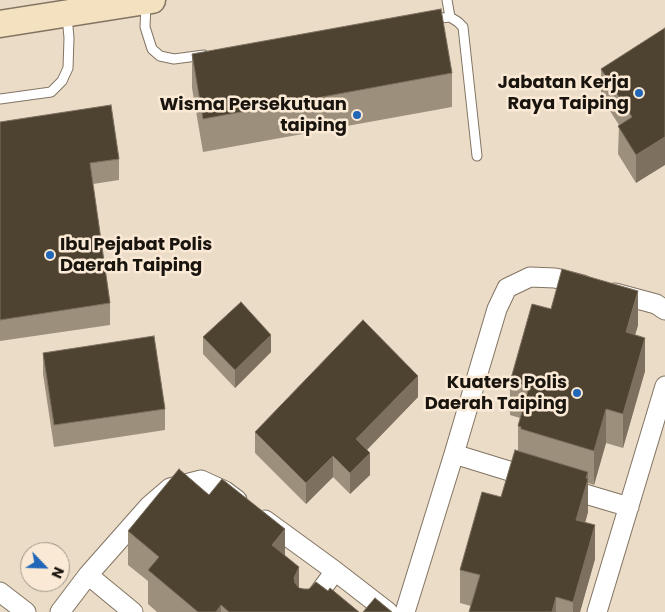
<!DOCTYPE html>
<html>
<head>
<meta charset="utf-8">
<style>
  body { margin:0 }
  #map { position:relative; width:665px; height:612px; overflow:hidden; background:#ebdcc8; font-family:Poppins,sans-serif }
  canvas { display:block }
  .north { position:absolute; left:20px; top:542px; width:50px; height:50px; box-sizing:border-box; background:#f9e9d5; border:1px solid #9f9485; border-radius:50%; rotate:114deg; font-size:14px; font-weight:700; line-height:20px; text-align:center; color:#19140d }
  .north::after { content:''; display:block; margin:auto; width:18px; height:22px; background:#2266b7; clip-path:polygon(50% 0,100% 100%,50% 72%,0 100%) }
</style>
</head>
<body>
<div id="map">
<canvas width="665" height="612"></canvas>
<div class="north">N</div>
</div>
<script>
const g = document.querySelector('canvas').getContext('2d');
g.lineJoin = 'round';
const shape = rows => new Path2D(rows.map(r => 'M' + r).join(''));
function strokePath(path, color, width, dash) { g.strokeStyle = color; g.lineWidth = width; g.lineCap = dash ? 'butt' : 'round'; g.setLineDash(dash || []); g.stroke(path); }
function fillPath(path, color) { g.fillStyle = color; g.fill(path, 'evenodd'); }
function label(font, color, halo, rows, align = 'center') {
  g.font = font + ' Poppins,sans-serif'; g.lineWidth = 5; g.setLineDash([]); g.textBaseline = 'middle'; g.strokeStyle = halo; g.fillStyle = color; for (const [text, x, y, turn = 0] of rows) {
    g.save(); g.translate(x, y); g.rotate((+turn || 0) * Math.PI / 180); g.textAlign = isNaN(turn) ? turn : align; if (halo) g.strokeText(text, 0, 0); g.fillText(text, 0, 0); g.restore();
  }
}
const service = shape([
  [447,0,450,17],
  [146,4,145,27,152,49,160,56,174,59,204,55],
  [432,19,450,17,458,22,463,27,477,156],
  [0,99,51,92,62,81,68,68,69,38,67,16]
]);
const minor = shape([
  [615,293,656,304,665,310],
  [454,454,532,478],
  [565,488,629,507],
  [265,520,335,571,388,612],
  [88,575,133,612],
  [0,592,26,612],
  [60,612,88,575,149,506,170,488,201,480,225,491,237,500],
  [305,612,335,571],
  [405,612,454,454,497,309,507,288,530,277,555,278,583,285],
  [597,612,665,386]
]);
const secondary = shape([
  [0,24,152,0]
]);
const wall = shape([
  [665,28,636,183,618,154,619,125,601,97,601,69],
  [192,54,452,73,452,107,203,152,192,88],
  [0,122,119,159,119,180,93,184,110,303,110,325,0,341],
  [551,309,638,325,635,335,645,371,623,448,606,443,594,485,588,483,588,512,585,523,595,559,580,612,469,612,471,606,460,603,460,570,501,497,518,451,518,426,520,418,510,415,510,382],
  [203,337,271,352,235,388,203,354],
  [43,353,165,409,165,430,54,447,43,374],
  [418,397,367,450,370,475,350,494,333,477,306,504,255,453,255,432],
  [128,531,285,556,299,588,304,589,328,591,359,612,157,612,148,604,148,581,128,565]
]);
const shadedWall = shape([
  [665,137,665,165,636,183,636,155],
  [638,291,638,325,626,366,626,332],
  [271,335,271,352,235,388,235,370],
  [645,338,645,371,623,448,623,414],
  [418,376,418,397,356,461,356,439],
  [606,409,606,443,594,485,594,451],
  [370,453,370,475,350,494,350,473],
  [333,456,333,477,306,504,306,483],
  [588,472,588,512,576,554,576,520],
  [595,525,595,559,580,612,573,612,573,602],
  [285,529,285,563,272,545],
  [299,567,299,601,294,578],
  [556,597,556,612,552,612],
  [221,605,221,612,216,612]
]);
const building = shape([
  [441,9,452,73,203,119,192,54,441,9],
  [665,28,665,137,636,155,618,126,632,117,601,69,665,28],
  [111,105,119,159,90,163,110,303,0,320,0,122,111,105],
  [562,269,638,291,626,332,645,338,623,414,606,409,594,451,521,429,521,427,518,426,529,387,510,382,532,304,551,309,562,269],
  [241,302,271,335,235,370,203,337,241,302],
  [363,320,418,376,356,439,370,453,350,473,333,456,306,483,255,432,363,320],
  [154,336,165,409,54,425,43,353,154,336],
  [515,450,588,472,586,478,588,479,576,520,595,525,573,602,556,597,552,612,469,612,480,575,460,570,482,492,501,497,515,450],
  [179,469,209,495,222,479,285,529,272,545,299,567,294,578,295,583,299,588,304,589,309,589,316,582,328,591,330,588,359,612,229,612,221,605,216,612,198,612,148,570,159,557,128,531,179,469],
  [375,598,392,612,363,612,375,598]
]);
const markers = [
  [639,93,5,"#2266b7"],
  [357,115,5,"#2266b7"],
  [50,255,5,"#2266b7"],
  [577,393,5,"#2266b7"]
];
const poiNames = [
  ["Jabatan Kerja",629,83],
  ["Raya Taiping",629,104],
  ["Wisma Persekutuan",347,105],
  ["taiping",347,126],
  ["Ibu Pejabat Polis",60,245,"left"],
  ["Daerah Taiping",60,266,"left"],
  ["Kuaters Polis",567,383],
  ["Daerah Taiping",567,404]
];
strokePath(service, '#827462', 11);
strokePath(minor, '#827462', 21);
strokePath(secondary, '#827462', 29);
strokePath(service, '#fff', 9);
strokePath(minor, '#fff', 19);
strokePath(secondary, '#f4e1bf', 26);
fillPath(wall, '#9c8f7c');
fillPath(shadedWall, '#7d705e');
fillPath(building, '#4e4231');
strokePath(building, '#7d705e', 1);
for (const [x, y, r, color] of markers) { const dot = new Path2D(); dot.arc(x, y, r, 0, 2 * Math.PI); g.fillStyle = color; g.fill(dot); strokePath(dot, '#f9e9d5', 2); }
label('bold 18px', '#19140d', '#f9e9d5', poiNames, 'right');
</script>
</body>
</html>
